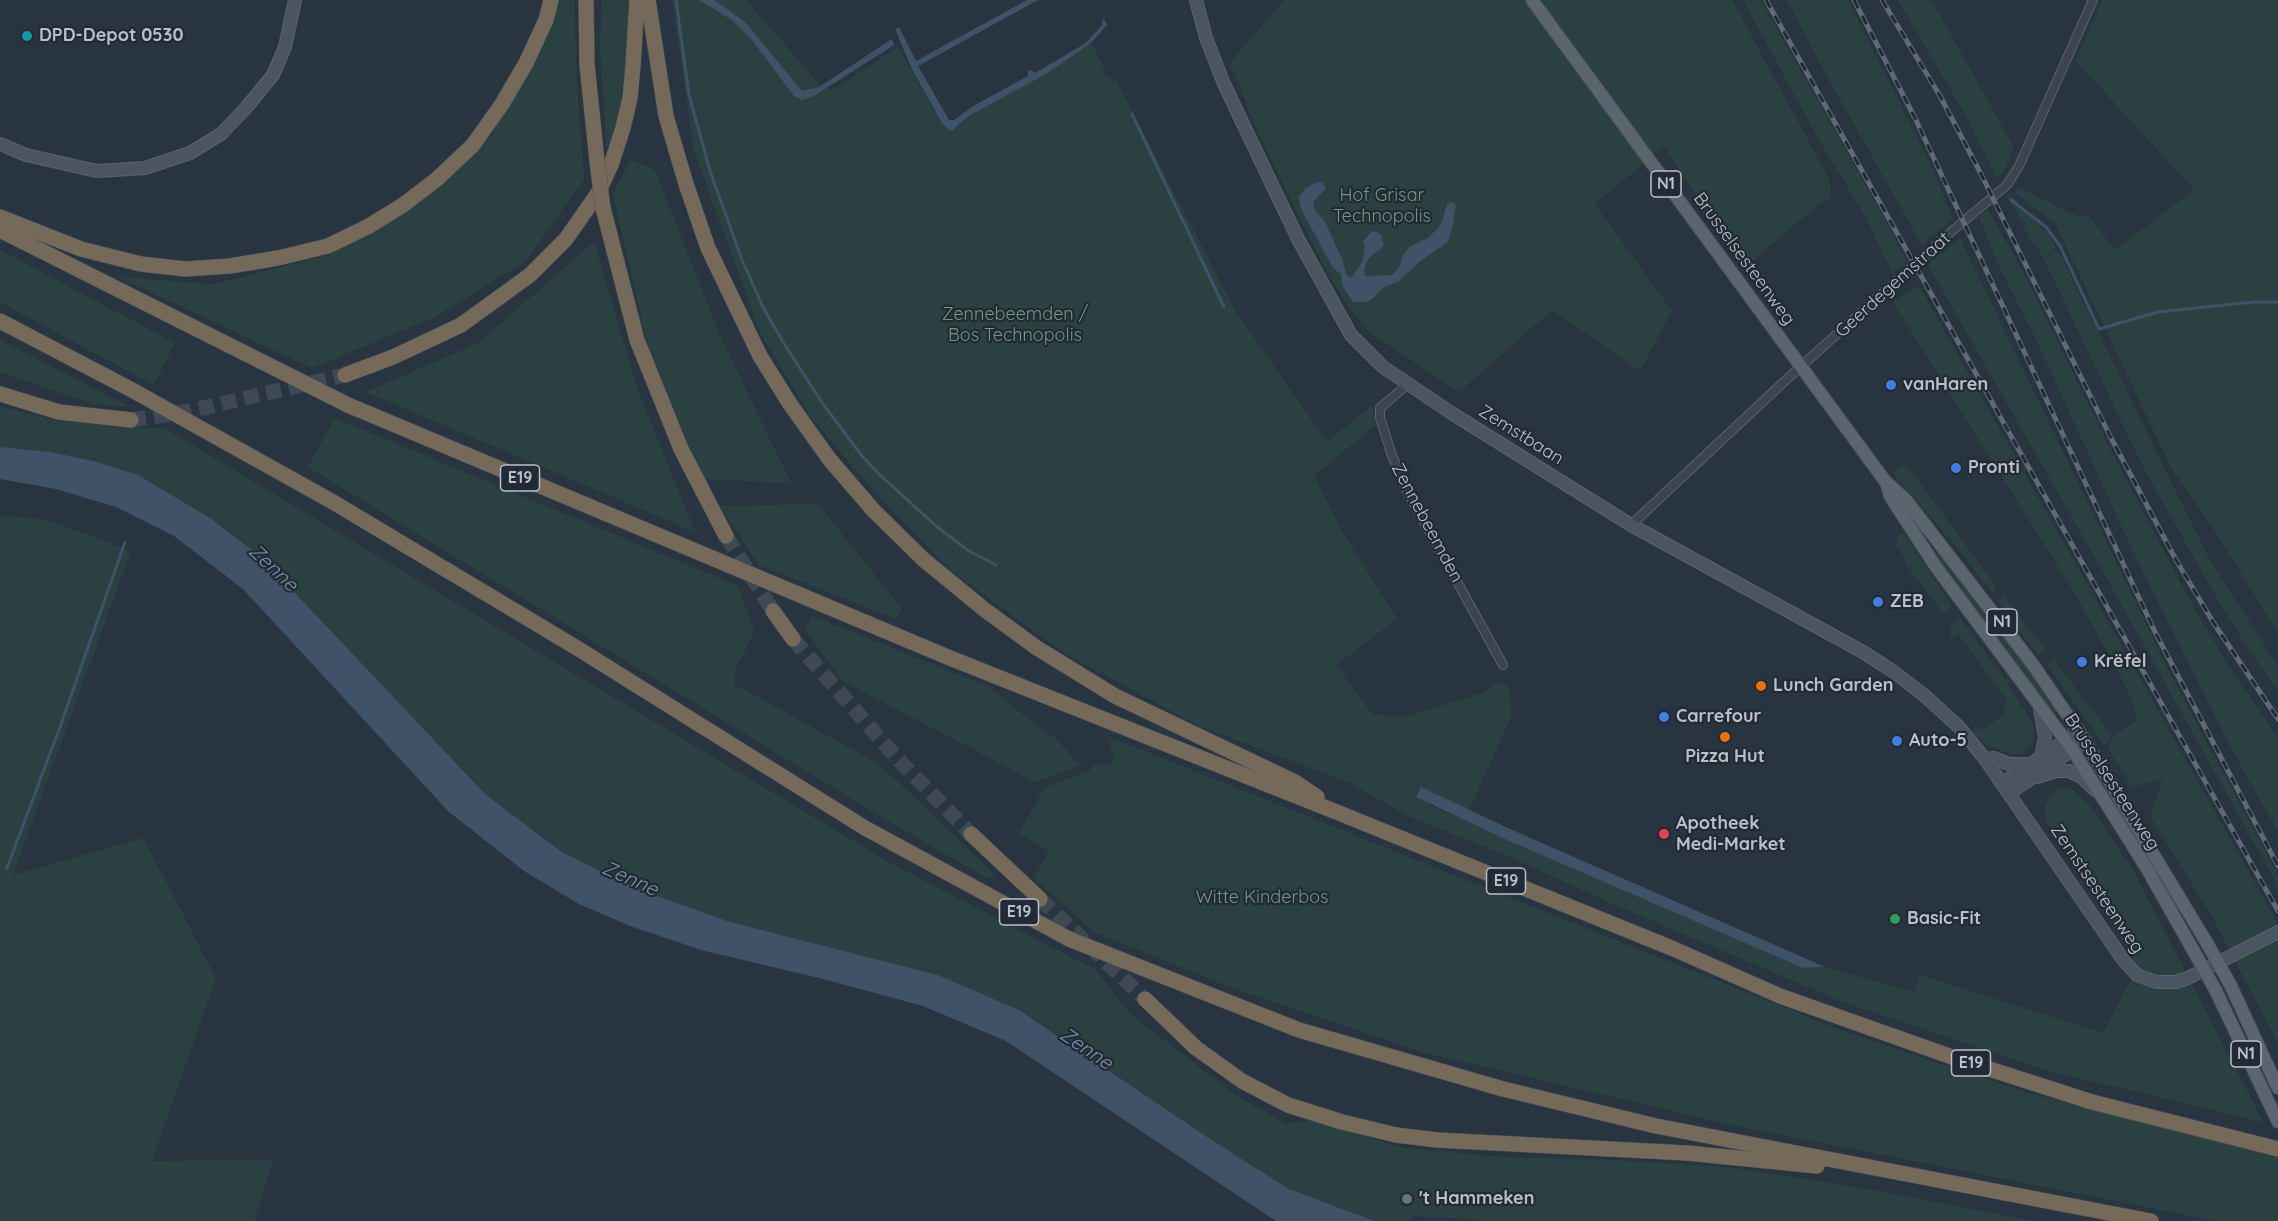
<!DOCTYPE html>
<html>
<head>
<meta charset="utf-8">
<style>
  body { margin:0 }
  canvas { display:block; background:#28343f }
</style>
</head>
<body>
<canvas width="2278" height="1221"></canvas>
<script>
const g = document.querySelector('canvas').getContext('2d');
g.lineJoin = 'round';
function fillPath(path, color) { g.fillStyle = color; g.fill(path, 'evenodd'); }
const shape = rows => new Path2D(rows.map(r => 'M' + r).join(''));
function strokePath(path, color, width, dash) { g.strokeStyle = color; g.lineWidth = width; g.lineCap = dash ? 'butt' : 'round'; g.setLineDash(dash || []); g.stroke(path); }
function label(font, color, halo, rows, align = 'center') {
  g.font = font + ' Quicksand,sans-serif'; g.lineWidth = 4.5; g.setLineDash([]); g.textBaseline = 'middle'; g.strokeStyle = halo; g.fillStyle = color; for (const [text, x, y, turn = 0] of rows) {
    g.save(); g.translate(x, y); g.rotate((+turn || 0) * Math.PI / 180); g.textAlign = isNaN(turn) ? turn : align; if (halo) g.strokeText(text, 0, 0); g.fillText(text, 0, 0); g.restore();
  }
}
const green = shape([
  [557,0,574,0,577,85,584,179,526,261,435,317,312,368,118,277,215,284,329,255,428,196,491,136,545,39],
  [602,0,632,0,631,25,619,113,610,145,606,148,600,44],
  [672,0,746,0,820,85,831,91,898,47,943,125,948,129,957,128,967,117,1046,74,1091,43,1105,70,1103,71,1105,76,1108,76,1110,79,1115,78,1236,312,1327,442,1391,390,1372,406,1377,424,1314,476,1343,533,1397,619,1336,665,1372,714,1405,717,1485,692,1496,682,1508,686,1511,704,1511,717,1469,810,1421,787,1430,805,1803,968,1825,967,1914,992,1920,975,2103,1033,2138,966,2045,819,2045,807,2051,794,2060,788,2070,788,2091,807,2134,872,2263,1122,2049,1071,1838,1000,1597,897,1517,860,1406,815,1350,783,1197,725,1061,651,949,569,868,485,813,420,760,332,694,151],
  [1284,0,1732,0,1829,179,1831,197,1806,215,1744,268,1664,146,1595,204,1672,311,1640,371,1552,310,1459,392,1368,331,1344,300,1323,264,1261,139,1230,63],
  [1743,0,1760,0,1880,210,1907,262,1893,274,1865,216,1819,140],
  [1787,0,1848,0,1931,166,1953,219,1922,245,1829,80],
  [1898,0,1931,0,1940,15,2014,148,2005,169,1997,179,1966,116],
  [2102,0,2278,0,2278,633,2216,533,2171,467,2055,223,2015,193,2018,187,2082,218,2086,213,2115,250,2194,190,2076,61],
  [631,160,655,170,719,333,791,483,703,479,650,355,613,194],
  [2009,193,2050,236,2056,248,2047,256,2058,250,2209,559,2278,666,2278,691,2247,647,2219,602,2143,467,2037,245,2030,242,2022,221,2006,195],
  [1988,210,2027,279,2113,455,2189,599,2227,664,2278,738,2278,832,2231,748,2137,560,2033,333,1998,264,1979,217],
  [1960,238,2168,670,2278,875,2278,886,2105,575,1928,265],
  [594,242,639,393,695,532,366,392,478,343],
  [0,250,175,343,154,385,0,302],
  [1919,286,2278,924,2278,1043,2211,915,2150,816,2163,779,2132,787,2108,748,2113,736,2136,721,2134,707,2121,677,2075,594,1893,302],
  [0,340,131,407,92,404,0,372],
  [0,406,58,421,131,426,131,428,164,428,888,862,1096,970,1129,1013,1237,1096,1286,1124,1309,1120,1403,1148,1503,1157,1614,1160,1735,1168,1868,1189,2034,1221,1489,1221,1412,1216,1411,1221,1374,1221,1289,1189,1207,1137,1019,1010,938,975,730,922,640,890,563,853,485,794,341,643,50,452,0,447],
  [335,418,738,586,754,631,743,656,737,664,734,684,879,764,995,874,989,879,893,824,308,467],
  [1903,465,1907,465,1995,585,1995,590,1992,593,1964,556,1892,472],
  [818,504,902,609,897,619,759,565,720,506],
  [0,515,48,520,131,551,13,875,143,838,216,978,152,1161,273,1160,254,1221,0,1221],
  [1904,532,1952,607,1943,613,1905,563,1905,559,1896,545,1898,536],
  [1937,548,1976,597,2058,710,2051,715,1952,579,1934,552],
  [2004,596,2046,650,2038,655,1998,601],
  [813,616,989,687,1050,736,1052,735,1080,765,1035,782,843,681,805,630],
  [1959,617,2005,679,2034,726,2033,742,2029,748,2020,754,2010,754,1986,744,1973,733,1974,727,1977,725,1981,731,2006,713,2002,707,2008,702,1959,635,1953,639,1950,635,1951,626],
  [2054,660,2112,735,2104,745,2047,665],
  [1107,736,1843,1031,2025,1092,2278,1156,2278,1221,2217,1221,1732,1125,1422,1052,1230,987,1094,932,1034,878,1049,851,1019,833,1044,788,1090,770,1096,763,1106,765,1115,761]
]);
const water = shape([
  [699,0,714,0,745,22,802,91,819,87,892,39,894,45,814,96,802,100,794,96,752,40,732,20],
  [1027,0,1038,0,918,66,949,120,954,120,975,105,1028,76,1028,71,1031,70,1035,73,1086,43,1102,25,1103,18,1107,25,1091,43,1046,74,967,117,952,131,948,129,943,125,912,69,895,29,899,27,916,61],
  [1322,182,1326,188,1313,202,1315,210,1325,222,1343,261,1346,274,1351,278,1363,260,1365,245,1363,242,1371,232,1376,231,1381,235,1384,246,1369,258,1364,269,1365,276,1392,275,1399,268,1403,255,1409,247,1428,238,1438,228,1442,222,1447,204,1452,202,1456,205,1452,229,1448,242,1419,262,1399,281,1383,288,1372,299,1366,302,1353,302,1342,285,1341,274,1333,268,1301,209,1299,197,1305,189,1315,183],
  [0,447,50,452,93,461,138,475,210,518,260,556,485,794,563,853,640,890,730,922,938,975,1019,1010,1207,1137,1289,1189,1374,1221,1276,1221,1006,1041,923,1006,819,978,701,950,630,926,579,904,524,871,449,812,243,589,174,536,116,507,56,489,0,479],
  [1421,787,1510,829,1825,967,1803,968,1505,839,1416,797]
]);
const stream = shape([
  [676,0,689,95,710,171,742,260,763,307,783,342,823,404,862,456,880,475,936,526,969,551,996,565],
  [1132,114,1224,307],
  [2011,200,2046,227,2060,246,2099,329,2158,312,2253,302,2278,302],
  [7,868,60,727,125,542]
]);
const highwayTunnel = shape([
  [131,420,190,411,345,375],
  [726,536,773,611],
  [793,639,895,756,971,834],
  [1040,899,1145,999]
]);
const street = shape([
  [1408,384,1380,408,1380,417,1391,453,1407,491,1503,665],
  [1631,525,1788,378,1952,231,2007,185,2019,166,2093,0]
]);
const secondary = shape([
  [1196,0,1206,38,1224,84,1298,239,1351,335,1383,367,1453,414,1631,525,1863,652,1894,672,1925,696,1959,727,1985,759,2124,961,2137,975,2156,982,2176,982,2188,978,2278,932],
  [0,144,26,155,97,171,145,168,190,153,221,134,245,109,273,75,285,47,295,0],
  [2040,708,2045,737,2041,757],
  [1985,759,1994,758,2009,764,2031,764],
  [2037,777,2056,771,2069,771,2081,777,2096,791],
  [2003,783,2079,731],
  [2010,793,2085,741]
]);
const primary = shape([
  [1532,0,1885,481,1906,500,2034,666,2085,741,2207,943],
  [1887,485,1890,496,1936,567,2072,749,2146,867,2193,950],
  [2230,984,2278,1088],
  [2216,991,2278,1122]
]);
const highway = shape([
  [586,0,587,64,597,161],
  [648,0,666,116,686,184,708,248,760,356,790,404,830,460,874,511,924,560,985,610,1037,648,1115,696,1295,782,1317,797],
  [603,208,637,340,681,449,726,536],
  [0,217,81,249,141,264,185,269,230,266,278,258,328,246,369,226,403,205,437,179,473,145,502,104,526,63,546,20,551,0],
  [0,230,348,405,950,658,1339,813,1674,949,1780,996,1952,1057,2092,1102,2278,1149],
  [0,321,132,390,333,502,577,648,865,828,1069,939,1299,1030,1503,1089,1656,1126,2151,1221],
  [345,375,393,357,461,325,530,275,566,239,598,193,611,165,623,128,630,98,633,66,637,0],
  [0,394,59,412,131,420],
  [773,611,793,639],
  [971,834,1040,899],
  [1145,999,1196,1048,1242,1081,1288,1105,1342,1122,1396,1135,1437,1140,1687,1153,1817,1166]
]);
const rail = shape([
  [1766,0,2278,911],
  [1854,0,1915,118,2155,632,2278,866],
  [1882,0,1940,96,1980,172,2110,436,2176,560,2213,622,2278,719]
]);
const primaryBridge = shape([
  [2207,943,2230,984],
  [2193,950,2216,991]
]);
const highwayBridge = shape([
  [597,161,603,208]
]);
const markers = [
  [27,36,6,"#0f9aa8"],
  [1891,385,6,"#3f7fe0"],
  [1956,468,6,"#3f7fe0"],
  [1878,602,6,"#3f7fe0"],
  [2082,662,6,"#3f7fe0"],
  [1761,686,6,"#e8710a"],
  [1664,717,6,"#3f7fe0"],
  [1725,737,6,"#e8710a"],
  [1897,741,6,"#3f7fe0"],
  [1664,834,6,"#e0444e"],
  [1895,919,6,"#2e9e5b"],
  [1407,1199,6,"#6b7280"]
];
const shields = [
  [1666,184,30],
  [520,478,39],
  [2002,622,30],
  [1506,881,39],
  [1019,912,39],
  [2246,1054,30],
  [1971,1063,39]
];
const shieldNames = [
  ["N1",1666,184],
  ["E19",520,478],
  ["N1",2002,622],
  ["E19",1506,881],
  ["E19",1019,912],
  ["N1",2246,1054],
  ["E19",1971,1063]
];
const poiNames = [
  ["DPD-Depot 0530",39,36],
  ["vanHaren",1903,385],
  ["Pronti",1968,468],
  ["ZEB",1890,602],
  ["Krëfel",2094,662],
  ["Lunch Garden",1773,686],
  ["Carrefour",1676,717],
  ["Auto-5",1909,741],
  ["Pizza Hut",1725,757,"center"],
  ["Apotheek",1676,824],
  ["Medi-Market",1676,845],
  ["Basic-Fit",1907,919],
  ["'t Hammeken",1419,1199]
];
const parkNames = [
  ["Hof Grisar",1382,196],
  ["Technopolis",1382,217],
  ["Zennebeemden /",1015,315],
  ["Bos Technopolis",1015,336],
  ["Witte Kinderbos",1262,898]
];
const streetNames = [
  ["Brusselsesteenweg",1744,259,54],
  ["Geerdegemstraat",1893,285,-42],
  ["Zemstbaan",1521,435,32],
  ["Zennebeemden",1427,523,62],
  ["Brusselsesteenweg",2112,782,57],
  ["Zemstsesteenweg",2097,889,56]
];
const waterNames = [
  ["Zenne",273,568,43],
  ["Zenne",630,879,24],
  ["Zenne",1086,1049,34]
];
fillPath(green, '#2b4141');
fillPath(water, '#405267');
strokePath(stream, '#405267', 3);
strokePath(highwayTunnel, '#3e4954', 15, [15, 8]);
strokePath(street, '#5a636d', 10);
strokePath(secondary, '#5a636d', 14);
strokePath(primary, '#49515c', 14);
strokePath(highway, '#47505a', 16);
strokePath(street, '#3c454f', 8);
strokePath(secondary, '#4b5562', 12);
strokePath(primary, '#5a656f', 12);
strokePath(highway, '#75695a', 15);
strokePath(rail, '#5f6a76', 5);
strokePath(rail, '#212a35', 3, [9]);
strokePath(primaryBridge, '#49515c', 14, []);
strokePath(highwayBridge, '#47505a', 16, []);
strokePath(primaryBridge, '#5a656f', 12);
strokePath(highwayBridge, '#75695a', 15);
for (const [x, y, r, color] of markers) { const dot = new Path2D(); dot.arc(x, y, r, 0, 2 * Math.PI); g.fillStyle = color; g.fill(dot); strokePath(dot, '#212a35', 2); }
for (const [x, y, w] of shields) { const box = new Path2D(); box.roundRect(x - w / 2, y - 13, w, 26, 4.5); g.fillStyle = '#212a35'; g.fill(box); strokePath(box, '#b9c0ca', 1.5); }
label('bold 16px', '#b9c0ca', null, shieldNames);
label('bold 18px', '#b9c0ca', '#212a35', poiNames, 'left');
label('18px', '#729978', '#212a35', parkNames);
label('18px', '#b9c0ca', '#212a35', streetNames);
label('italic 20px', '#7c93aa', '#212a35', waterNames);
</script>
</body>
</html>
